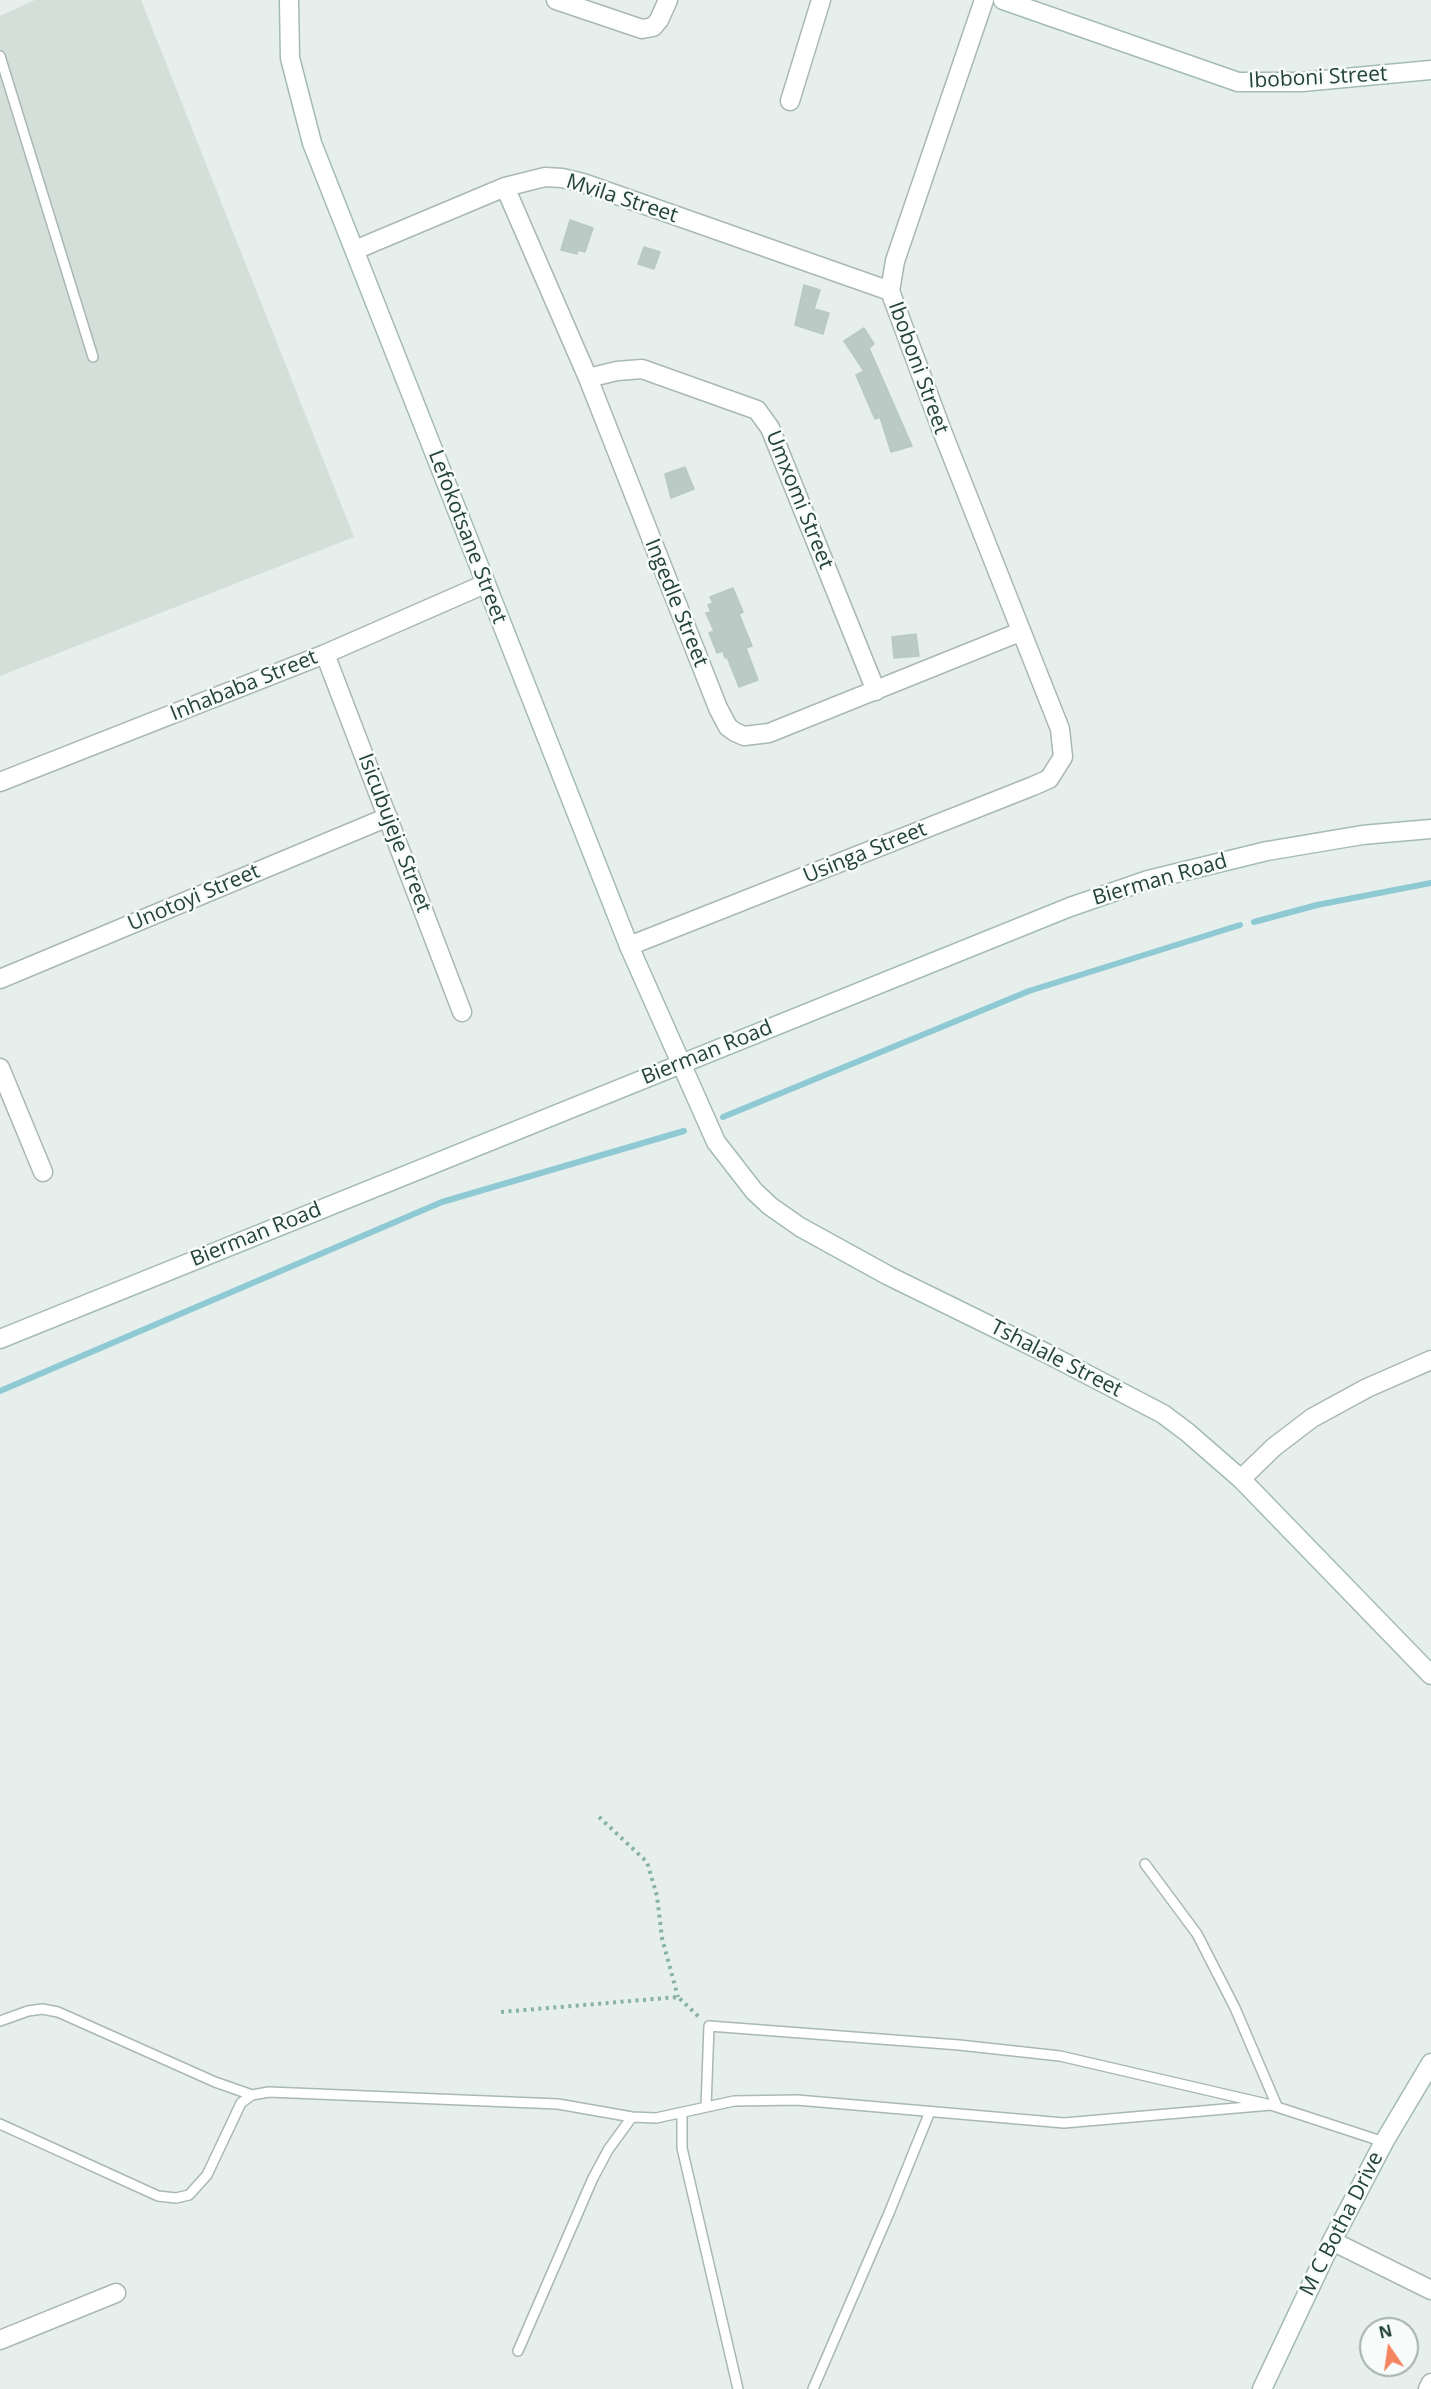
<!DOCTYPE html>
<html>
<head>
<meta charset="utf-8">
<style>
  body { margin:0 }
  #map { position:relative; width:1431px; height:2389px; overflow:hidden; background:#e6efeb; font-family:"Open Sans",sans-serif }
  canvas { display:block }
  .north { position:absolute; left:1359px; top:2317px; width:60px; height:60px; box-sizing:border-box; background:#f7fbf9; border:2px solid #a3b1ad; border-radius:50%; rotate:347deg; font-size:16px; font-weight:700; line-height:24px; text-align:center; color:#24423a }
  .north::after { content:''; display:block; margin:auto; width:21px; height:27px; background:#f4845f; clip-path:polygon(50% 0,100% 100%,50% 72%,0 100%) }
</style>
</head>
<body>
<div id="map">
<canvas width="1431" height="2389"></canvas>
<div class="north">N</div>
</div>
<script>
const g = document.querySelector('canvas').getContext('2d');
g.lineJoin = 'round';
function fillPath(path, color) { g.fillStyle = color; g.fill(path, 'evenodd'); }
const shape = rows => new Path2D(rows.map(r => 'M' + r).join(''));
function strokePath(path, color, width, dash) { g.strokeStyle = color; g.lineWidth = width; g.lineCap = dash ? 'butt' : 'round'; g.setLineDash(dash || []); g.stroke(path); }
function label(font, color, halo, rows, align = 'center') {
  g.font = font + ' "Open Sans",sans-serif'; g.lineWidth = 5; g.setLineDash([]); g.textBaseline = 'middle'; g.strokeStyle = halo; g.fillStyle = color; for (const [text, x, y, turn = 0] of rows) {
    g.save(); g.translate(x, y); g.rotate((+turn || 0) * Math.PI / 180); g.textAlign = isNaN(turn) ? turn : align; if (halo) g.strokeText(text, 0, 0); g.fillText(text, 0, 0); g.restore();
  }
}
const built = shape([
  [35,0,141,0,354,537,0,676,0,16]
]);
const stream = shape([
  [1254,922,1317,905,1431,883],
  [723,1117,1029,991,1240,925],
  [0,1391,442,1202,684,1131]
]);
const building = shape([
  [570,220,593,228,585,252,578,250,577,254,561,250,570,220],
  [644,247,660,252,654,269,638,264,644,247],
  [804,285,820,290,814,309,829,313,823,334,795,325,804,285],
  [864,328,874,344,869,348,912,446,891,452,880,417,875,419,856,375,864,371,844,341,864,328],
  [685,467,694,489,671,498,665,474,685,467],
  [733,588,743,612,739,614,752,646,746,648,758,680,739,687,727,657,725,658,723,651,717,653,709,633,714,631,706,613,711,612,708,605,713,603,710,597,733,588],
  [916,634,919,656,894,658,892,637,916,634]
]);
const path = shape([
  [599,1817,647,1862,657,1896,662,1938,678,1997],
  [501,2012,678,1997,700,2018]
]);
const lane = shape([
  [0,56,93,357],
  [1145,1864,1197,1934,1235,2008,1277,2106],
  [0,2021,28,2011,42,2009,58,2012,215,2082,252,2095],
  [706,2107,709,2026,959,2045,1060,2056,1271,2105,1384,2142],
  [682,2113,682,2148,738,2389],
  [0,2124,158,2196,176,2198,189,2195,207,2175,241,2103,252,2095,269,2092,558,2104,632,2117,656,2118,734,2101,797,2100,1064,2123,1271,2105],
  [518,2351,593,2178,608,2150,632,2117],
  [813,2389,889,2213,929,2114]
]);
const street = shape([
  [556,0,642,29,653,27,659,20,668,0],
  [790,101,821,0],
  [505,187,588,378,718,708,728,727,735,732,744,736,769,733,1020,632],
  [355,250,505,187,545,177,562,178,583,183,890,291],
  [588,378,617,371,642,369,757,410,770,428,876,691],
  [325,654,462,1012],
  [0,782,325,654,485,584],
  [629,946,1033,786,1049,779,1063,757,1060,729,942,431,890,291,895,261,984,0],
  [0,979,388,817],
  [0,1068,43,1172],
  [1241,1479,1274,1447,1312,1418,1367,1388,1431,1360],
  [1332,2241,1431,2290],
  [0,2340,116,2293],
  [1428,2389,1431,2383]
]);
const secondary = shape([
  [289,0,290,58,312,143,629,946,716,1142,754,1191,770,1206,800,1227,889,1276,1048,1354,1163,1414,1187,1432,1241,1479,1431,1675],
  [1003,0,1238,82,1302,82,1431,70],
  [0,1339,1070,907,1148,880,1267,851,1362,835,1431,829],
  [1262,2389,1332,2241,1384,2142,1431,2063]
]);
const streetNames = [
  ["Iboboni Street",1318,78,-3],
  ["Mvila Street",622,199,18],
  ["Iboboni Street",918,368,70],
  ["Umxomi Street",799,500,68],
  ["Lefokotsane Street",467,537,69],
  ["Ingedle Street",676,603,68],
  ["Inhababa Street",244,686,-22],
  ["Isicubujeje Street",394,833,69],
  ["Usinga Street",865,853,-22],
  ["Bierman Road",1160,880,-16],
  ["Unotoyi Street",194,898,-23],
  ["Bierman Road",707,1053,-22],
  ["Bierman Road",256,1235,-22],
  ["Tshalale Street",1056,1359,27],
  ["M C Botha Drive",1342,2224,-63]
];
fillPath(built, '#d4dfda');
strokePath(stream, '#8ec9d4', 6);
fillPath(building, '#bbcac4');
strokePath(building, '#b8c9c2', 1.5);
strokePath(lane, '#a8b8b2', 12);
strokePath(street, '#a8b8b2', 21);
strokePath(secondary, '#a4bbb3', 21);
strokePath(path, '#86b3a5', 4, [3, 4.5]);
strokePath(lane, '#fff', 9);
strokePath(street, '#fff', 18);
strokePath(secondary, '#fff', 18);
label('21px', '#24423a', '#f7fbf9', streetNames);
</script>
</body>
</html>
